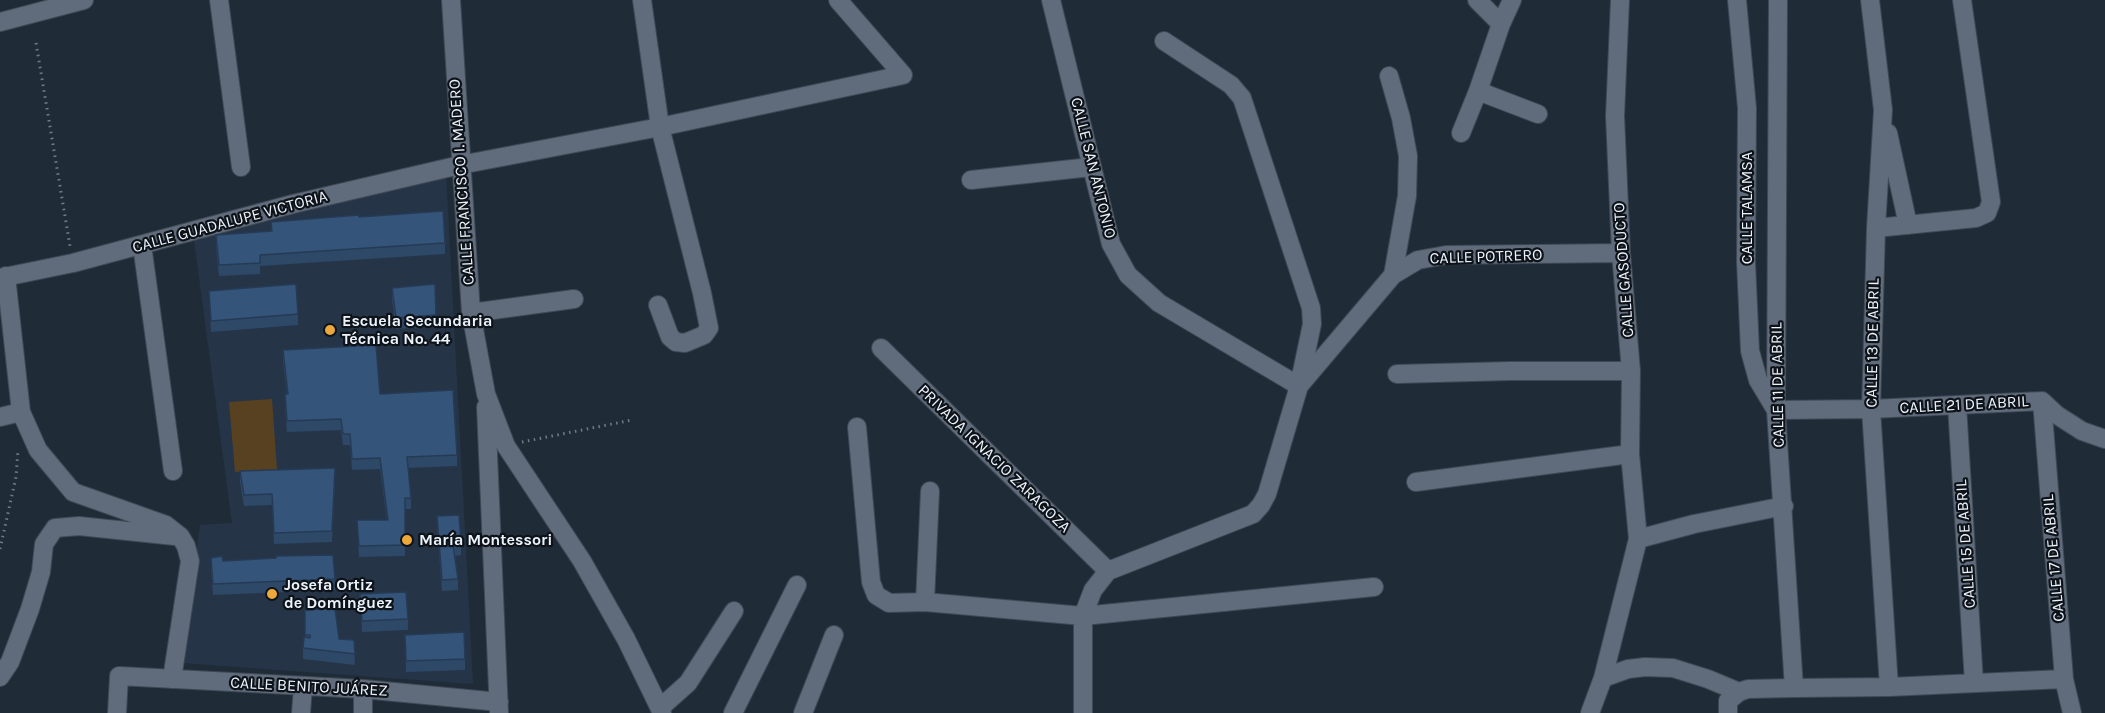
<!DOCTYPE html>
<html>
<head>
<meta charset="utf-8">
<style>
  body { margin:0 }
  canvas { display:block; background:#202b38 }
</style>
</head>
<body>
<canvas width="2105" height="713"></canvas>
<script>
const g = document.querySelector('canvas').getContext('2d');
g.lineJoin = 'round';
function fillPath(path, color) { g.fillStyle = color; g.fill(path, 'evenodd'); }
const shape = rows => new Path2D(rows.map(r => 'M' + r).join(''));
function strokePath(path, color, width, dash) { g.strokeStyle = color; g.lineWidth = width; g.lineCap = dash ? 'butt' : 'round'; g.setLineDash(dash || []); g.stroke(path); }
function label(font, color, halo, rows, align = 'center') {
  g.font = font + ' Karla,sans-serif'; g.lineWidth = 4.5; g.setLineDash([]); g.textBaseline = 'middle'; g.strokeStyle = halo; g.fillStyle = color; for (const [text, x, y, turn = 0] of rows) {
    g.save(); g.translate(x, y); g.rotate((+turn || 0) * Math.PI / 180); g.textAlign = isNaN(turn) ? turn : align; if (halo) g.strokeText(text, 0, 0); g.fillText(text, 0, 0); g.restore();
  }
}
const built = shape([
  [446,174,473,684,183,663,200,525,232,523,194,240]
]);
const green = shape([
  [272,399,277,470,235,472,229,402]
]);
const path = shape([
  [36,43,70,246],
  [522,442,632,420],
  [0,549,16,477,18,450]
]);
const minor = shape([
  [219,0,241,167],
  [451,0,471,313,486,394,506,446,582,561,626,639,662,713],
  [642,0,660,127,702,293,709,328,704,335,685,343,676,342,670,337,658,305],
  [1051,0,1111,244,1128,275,1159,303,1299,386,1393,275,1418,260,1446,255,1621,253],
  [1477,0,1501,24],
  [1737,0,1747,108,1746,262,1750,351,1758,380,1776,410],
  [1870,0,1883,110,1876,228,1871,409,1889,687],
  [0,22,84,0],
  [1389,76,1401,118,1408,156,1407,196,1393,275],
  [1478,91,1538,114],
  [1461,133,1478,91,1501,24,1512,0],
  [1888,133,1908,225],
  [971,180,1091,167],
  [1876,228,1976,218,1987,213,1991,202,1962,0],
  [142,245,173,471],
  [6,276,21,412,38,450,73,492,166,525,180,536,186,546,190,561,172,679],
  [0,278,73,263,293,204,460,165,660,127,903,75,838,0],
  [471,313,574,299],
  [881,348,1108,571],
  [1397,374,1511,371,1631,371],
  [2042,401,2064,679,2072,713],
  [1957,405,1974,683],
  [486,407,499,713],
  [1776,410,1871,409,2042,401,2057,415,2082,431,2105,439],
  [0,417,21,412],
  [857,427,871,582,876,595,889,603,925,602,1083,616,1374,587],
  [1416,482,1630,454],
  [1638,539,1694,524,1784,506],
  [925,602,930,491],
  [0,677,10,662,30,609,41,572,44,544,55,528,79,526,175,536],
  [1603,678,1628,669,1645,667,1673,668,1708,679,1739,692],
  [1794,688,1889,687,2064,679],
  [660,708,688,683,734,611],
  [117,713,119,676,363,689,499,702],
  [301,713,303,687],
  [363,713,363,689],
  [733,713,797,585],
  [803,713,834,635],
  [1083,713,1083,616,1093,590,1108,571,1253,514,1261,505,1267,494,1299,386,1312,324,1311,308,1242,98,1231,85,1164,41],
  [1590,713,1603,678,1638,539,1630,454,1631,371,1621,253,1615,116,1620,0],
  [1728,713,1728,701,1739,692,1748,689,1794,688,1776,410,1778,0]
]);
const wall = shape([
  [359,217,445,243,445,254,260,266,260,274,219,276,216,246,216,235,271,231,271,222],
  [392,288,436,315,436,326,396,329,392,299],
  [209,291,298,314,298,325,211,332],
  [283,350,380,394,457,455,457,466,408,468,411,498,411,509,405,509,405,556,359,557,357,520,387,520,380,469,352,470,350,445,343,445,341,430,287,432,285,405,285,394,287,394,283,361],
  [240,471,335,479,332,542,274,544,272,505,244,506,240,482],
  [437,516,461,544,461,555,455,556,458,579,458,590,442,591,437,527],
  [211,558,223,561,335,579,335,590,213,595,211,569],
  [360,594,408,619,408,630,362,632],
  [305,610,339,639,354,640,355,665,303,659,303,648,305,637],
  [405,635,465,659,465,670,406,672]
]);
const building = shape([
  [443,211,445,243,260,255,260,263,219,265,216,235,272,231,271,222,359,215,359,217,443,211],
  [296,284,298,314,211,321,209,291,296,284],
  [435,284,436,315,396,318,392,288,435,284],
  [376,345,380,394,453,390,457,455,407,457,411,498,405,498,405,545,359,546,357,520,388,520,380,458,352,459,350,434,343,434,341,419,287,421,285,394,288,394,283,350,376,345],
  [335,468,332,531,274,533,272,494,244,495,240,471,335,468],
  [459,515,461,544,453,545,458,579,442,580,437,516,459,515],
  [333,555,335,579,213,584,211,558,222,556,223,561,276,558,276,556,333,555],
  [406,592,408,619,362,621,360,594,406,592],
  [335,608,339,639,354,640,355,654,303,648,304,637,310,638,310,635,305,635,305,610,335,608],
  [464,632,465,659,406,661,405,635,464,632]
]);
const markers = [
  [330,330,6,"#eda83b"],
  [407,540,6,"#eda83b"],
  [272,594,6,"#eda83b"]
];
const streetNames = [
  ["CALLE SAN ANTONIO",1093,168,76],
  ["CALLE FRANCISCO I. MADERO",462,182,-94],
  ["CALLE TALAMSA",1747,208,-90],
  ["CALLE GUADALUPE VICTORIA",230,222,-15],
  ["CALLE POTRERO",1486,257,-2],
  ["CALLE GASODUCTO",1624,270,-94],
  ["CALLE 13 DE ABRIL",1873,343,-89],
  ["CALLE 11 DE ABRIL",1778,385,-91],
  ["CALLE 21 DE ABRIL",1964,405,-3],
  ["PRIVADA IGNACIO ZARAGOZA",994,459,44],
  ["CALLE 15 DE ABRIL",1966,544,-94],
  ["CALLE 17 DE ABRIL",2054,558,-95],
  ["CALLE BENITO JUÁREZ",309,687,3]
];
const poiNames = [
  ["Escuela Secundaria",342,321],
  ["Técnica No. 44",342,339],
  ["María Montessori",419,540],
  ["Josefa Ortiz",284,585],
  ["de Domínguez",284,603]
];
fillPath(built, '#253547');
fillPath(green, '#584120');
strokePath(minor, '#3f4954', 20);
strokePath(path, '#717b86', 3, [1.5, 4.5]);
strokePath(minor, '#606c7c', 18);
fillPath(wall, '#2e4868');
fillPath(building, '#355479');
strokePath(building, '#253b55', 1.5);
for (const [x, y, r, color] of markers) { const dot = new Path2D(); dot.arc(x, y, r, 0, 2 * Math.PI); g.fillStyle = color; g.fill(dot); strokePath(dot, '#0e1319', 2); }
label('16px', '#ecf3fc', '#0e1319', streetNames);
label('bold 16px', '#ecf3fc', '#0e1319', poiNames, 'left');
</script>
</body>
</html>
